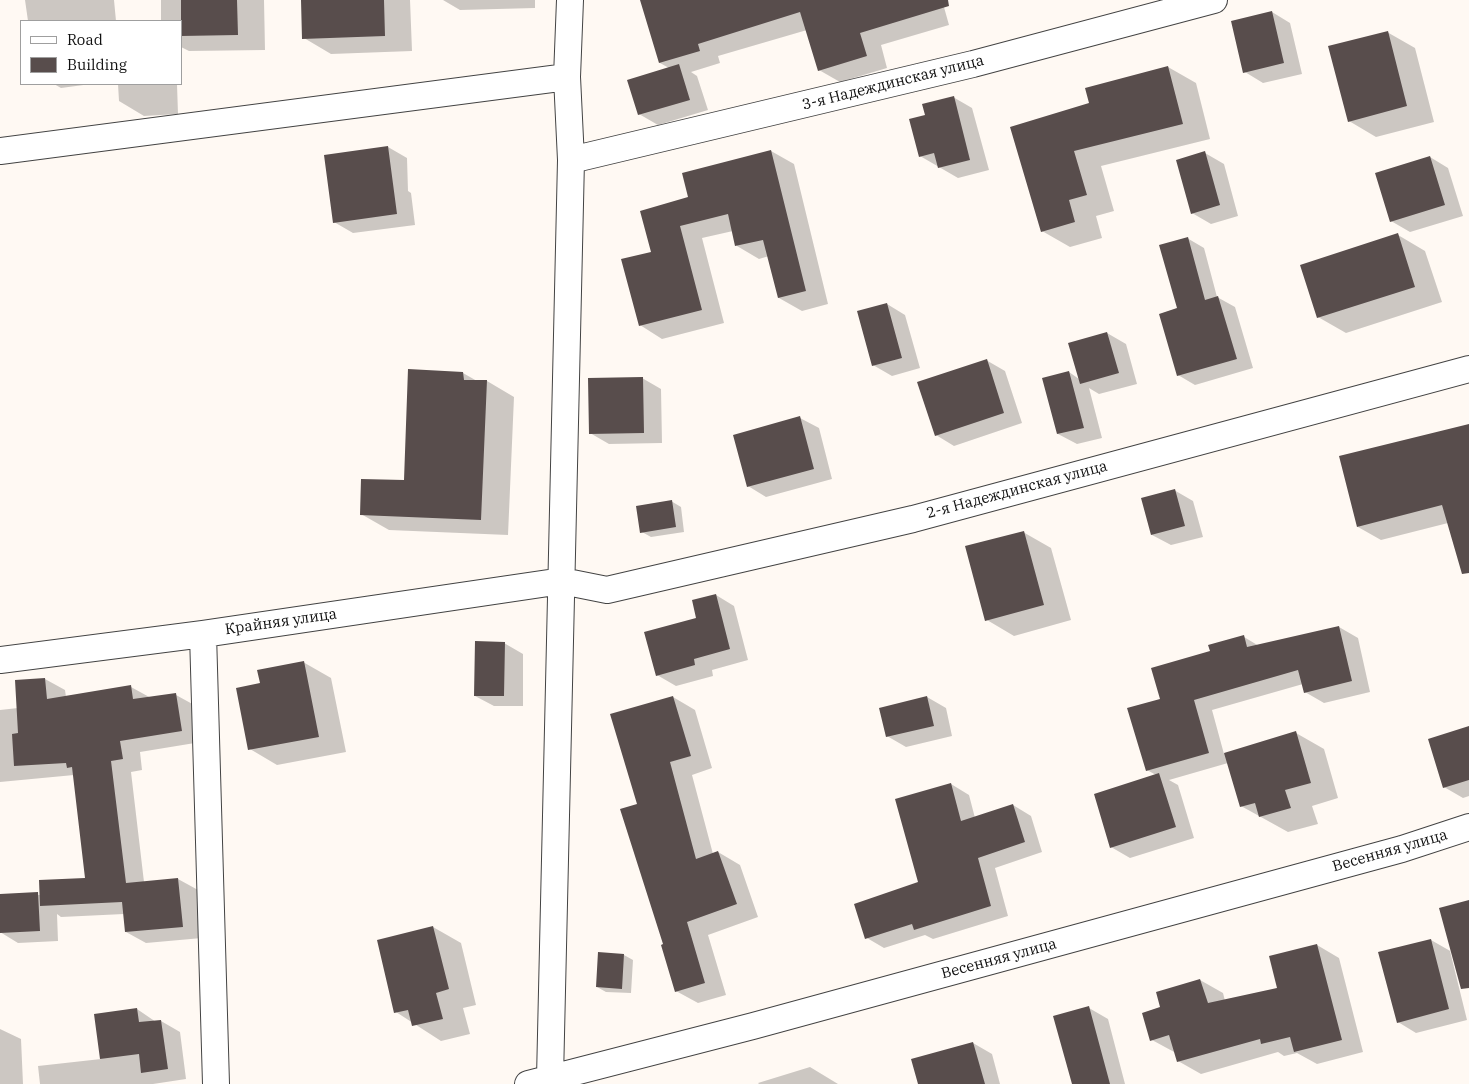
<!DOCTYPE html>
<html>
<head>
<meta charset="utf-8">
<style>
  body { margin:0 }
  #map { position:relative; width:1469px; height:1084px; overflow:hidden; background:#fff9f3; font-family:"IBM Plex Serif",serif }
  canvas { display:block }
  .legend { position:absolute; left:20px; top:20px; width:162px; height:65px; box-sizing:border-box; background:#fff; border:1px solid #9f9f9f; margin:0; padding:6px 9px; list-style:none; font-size:15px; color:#101010 }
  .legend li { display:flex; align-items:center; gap:10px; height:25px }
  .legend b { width:25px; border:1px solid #9f9f9f }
</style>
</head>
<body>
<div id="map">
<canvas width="1469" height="1084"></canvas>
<ul class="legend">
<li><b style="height:6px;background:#fff"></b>Road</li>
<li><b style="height:14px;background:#584d4c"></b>Building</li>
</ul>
</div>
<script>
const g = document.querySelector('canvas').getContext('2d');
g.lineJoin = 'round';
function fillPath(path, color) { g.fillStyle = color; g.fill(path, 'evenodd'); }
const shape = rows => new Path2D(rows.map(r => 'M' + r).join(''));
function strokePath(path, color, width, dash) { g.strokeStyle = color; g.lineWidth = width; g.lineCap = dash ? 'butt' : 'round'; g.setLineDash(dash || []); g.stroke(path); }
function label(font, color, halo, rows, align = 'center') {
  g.font = font + ' "IBM Plex Serif",serif'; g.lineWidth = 5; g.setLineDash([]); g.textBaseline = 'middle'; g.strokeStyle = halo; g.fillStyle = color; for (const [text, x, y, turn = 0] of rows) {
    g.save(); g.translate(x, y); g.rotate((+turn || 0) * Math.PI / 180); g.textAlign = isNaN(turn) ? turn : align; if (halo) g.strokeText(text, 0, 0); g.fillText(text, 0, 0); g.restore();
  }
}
const shadow = shape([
  [25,0,114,0,116,21,28,21],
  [161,0,264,0,265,50,189,51,181,47,181,21,161,21],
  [303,0,410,0,412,51,331,54,304,38],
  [443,0,535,0,535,8,460,10],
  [641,0,942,0,949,25,881,45,887,68,840,82,819,70,807,30,718,56,720,63,691,72,697,76,708,110,658,125,639,114,669,68,660,63],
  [1272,12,1290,23,1302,74,1263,83,1245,72],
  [1387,32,1415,48,1434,122,1376,137,1349,121],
  [1168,67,1196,83,1210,139,1101,166,1114,211,1096,216,1102,238,1070,247,1042,231,1090,104],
  [54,84,91,84,61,88],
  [118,84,177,84,178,114,144,116,119,101],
  [953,97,972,108,989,170,958,178,920,156,926,116],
  [388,147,407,158,408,191,411,193,415,225,353,233,334,222,326,156],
  [771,151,794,164,828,304,802,311,779,298,769,256,759,259,737,246,733,231,702,238,724,323,662,339,640,325,653,253,690,198],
  [1205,153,1224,164,1238,216,1211,224,1192,213],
  [1430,157,1448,168,1463,216,1410,232,1391,221],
  [1398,235,1425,251,1442,302,1346,333,1318,317],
  [1187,238,1204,248,1217,297,1235,307,1253,368,1195,385,1178,375,1179,309],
  [887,304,905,315,920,368,892,376,873,365],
  [1107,333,1126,344,1137,384,1099,394,1089,388,1102,438,1077,444,1058,434,1069,372,1079,379],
  [986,360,1005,371,1022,423,954,446,936,435],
  [463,373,477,381,487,381,514,397,508,535,389,530,361,514,405,482],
  [642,378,661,389,662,443,609,444,590,433],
  [800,418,819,428,832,479,766,497,748,486],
  [1469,426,1469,560,1448,523,1381,540,1358,527],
  [1174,490,1193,501,1203,537,1171,545,1152,535],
  [671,501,681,507,684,532,651,537,642,532],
  [1023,532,1051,548,1071,620,1014,636,987,620],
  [716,595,734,606,748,660,712,670,713,676,676,686,657,675],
  [1339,627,1358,638,1370,692,1324,703,1305,692,1303,684,1212,710,1224,754,1296,733,1324,749,1338,798,1312,806,1318,824,1288,832,1241,806,1228,763,1169,780,1178,785,1194,838,1130,858,1111,847,1156,775,1147,770,1161,700,1212,652,1244,637,1259,646],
  [504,643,523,654,523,706,494,706,475,696],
  [303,662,331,678,346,752,277,765,250,749,261,684],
  [45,679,65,690,66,697,131,687,151,698,176,695,196,706,201,742,140,752,142,770,131,772,144,882,178,879,198,890,202,938,146,943,126,932,124,914,61,917,57,914,58,941,18,943,0,932,0,895,41,895,87,880,74,775,0,782,0,710,18,708,16,681],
  [673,697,695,710,712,768,692,775,713,854,718,852,740,865,758,917,708,935,726,995,698,1003,676,991,665,945,639,805],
  [927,697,946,708,952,736,906,747,887,736],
  [1469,727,1469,796,1463,798,1444,787],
  [951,784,969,795,975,818,1013,805,1031,816,1042,852,995,868,1008,916,933,939,925,935,884,948,867,938,920,883],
  [1469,901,1469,962,1450,951,1467,1020,1416,1033,1398,1022,1431,940,1452,952],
  [433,927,461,943,476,1005,463,1008,470,1034,441,1041,396,1012],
  [1317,945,1339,958,1363,1052,1317,1064,1297,1053,1284,1056,1278,1052,1201,1074,1178,1061,1176,1053,1152,1040,1162,1008,1200,980,1223,993,1225,1001,1278,989],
  [624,955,633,960,631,993,606,992,597,987],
  [1089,1008,1108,1019,1125,1084,1073,1084],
  [137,1009,156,1022,161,1021,180,1032,186,1079,153,1084,40,1084,38,1066,101,1059,95,1015],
  [0,1029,21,1039,23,1084,0,1084],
  [973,1043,992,1054,1000,1084,920,1084],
  [810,1067,838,1084,759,1084,758,1083]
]);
const building = shape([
  [181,0,237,0,238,35,181,36],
  [301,0,384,0,385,36,302,39],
  [640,0,948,0,949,6,860,33,867,56,818,71,800,12,698,44,700,51,659,63],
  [1272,11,1284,63,1243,73,1231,21],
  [1388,31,1407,106,1348,122,1328,46],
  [679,64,690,100,638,115,627,80],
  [1168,66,1183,124,1074,151,1087,195,1069,200,1075,222,1041,232,1010,127,1089,103,1085,88],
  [954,96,970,160,938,168,934,153,919,157,909,119,925,115,922,104],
  [388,146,397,214,333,223,324,155],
  [771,150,806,291,778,298,763,240,735,246,728,214,680,226,702,310,639,326,621,259,651,252,640,211,688,197,682,173],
  [1205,151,1220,205,1191,214,1176,160],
  [1430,156,1445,205,1390,222,1375,173],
  [1398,233,1415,287,1317,318,1300,265],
  [1188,237,1205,300,1218,296,1237,359,1177,376,1159,314,1177,308,1159,245],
  [887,303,902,358,872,366,857,311],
  [1107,332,1119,373,1080,384,1068,343],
  [987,359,1004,413,935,436,917,382],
  [408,369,463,372,464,380,487,380,481,520,360,515,361,479,404,480],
  [1069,371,1084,428,1057,434,1042,378],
  [643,377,644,433,589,434,588,378],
  [800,416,814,469,747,487,733,435],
  [1469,424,1469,573,1462,574,1442,505,1357,527,1339,456],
  [1175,489,1185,526,1151,535,1141,498],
  [672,500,676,527,640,533,636,506],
  [1024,531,1044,605,985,621,965,546],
  [716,594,730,649,694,659,695,665,656,676,644,632,696,618,692,600],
  [1339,626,1352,681,1304,693,1298,670,1194,700,1209,753,1146,771,1127,708,1160,699,1151,668,1210,651,1208,645,1244,635,1247,647],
  [475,641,505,642,504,696,474,696],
  [304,661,319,737,248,750,236,688,260,683,257,670],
  [45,678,47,699,131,685,133,699,176,693,182,731,120,741,123,759,111,761,126,883,178,878,183,927,125,932,122,902,40,906,39,880,85,878,72,767,67,768,66,763,14,766,12,734,18,733,15,680],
  [673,696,691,756,670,762,696,859,718,851,737,904,687,922,705,983,675,992,661,945,663,944,620,809,637,804,610,714],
  [927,696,934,726,886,737,879,708],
  [1469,726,1469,780,1443,788,1428,739],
  [1296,731,1311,783,1285,790,1291,808,1259,817,1255,803,1240,807,1224,753],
  [1159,773,1176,827,1110,848,1094,794],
  [951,783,961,821,1013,804,1025,842,978,858,991,906,914,930,912,924,865,939,854,904,918,882,895,799],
  [38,892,40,931,0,933,0,894],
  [1469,900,1469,988,1461,989,1439,908],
  [433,926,449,989,436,993,443,1019,412,1026,408,1010,394,1013,377,940],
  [1431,939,1449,1009,1397,1023,1378,952],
  [1317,944,1342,1040,1294,1052,1290,1037,1261,1044,1260,1039,1177,1062,1169,1035,1150,1041,1142,1013,1160,1007,1156,992,1200,979,1208,1003,1277,988,1269,956],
  [598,952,624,954,622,989,596,987],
  [1089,1006,1110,1084,1072,1084,1053,1016],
  [137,1008,139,1022,161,1020,168,1069,141,1073,139,1054,100,1059,94,1014],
  [973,1042,985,1084,918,1084,911,1059]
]);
const minor = shape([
  [0,151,567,77],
  [571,160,973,64,1214,0],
  [203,634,216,1084],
  [0,660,203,634,562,581,607,590,913,519,1469,369],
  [550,1078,571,160,567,77,570,0],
  [528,1084,753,1026,1402,849,1469,827]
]);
const streetNames = [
  ["3-я Надеждинская улица",893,83,-14],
  ["2-я Надеждинская улица",1017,490,-15],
  ["Крайняя улица",281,622,-8],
  ["Весенняя улица",1390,851,-16],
  ["Весенняя улица",999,959,-15]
];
fillPath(shadow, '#0003');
fillPath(building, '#584d4c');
strokePath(minor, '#434343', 28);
strokePath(minor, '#fff', 26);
label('15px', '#101010', '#fff', streetNames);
</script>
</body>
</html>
